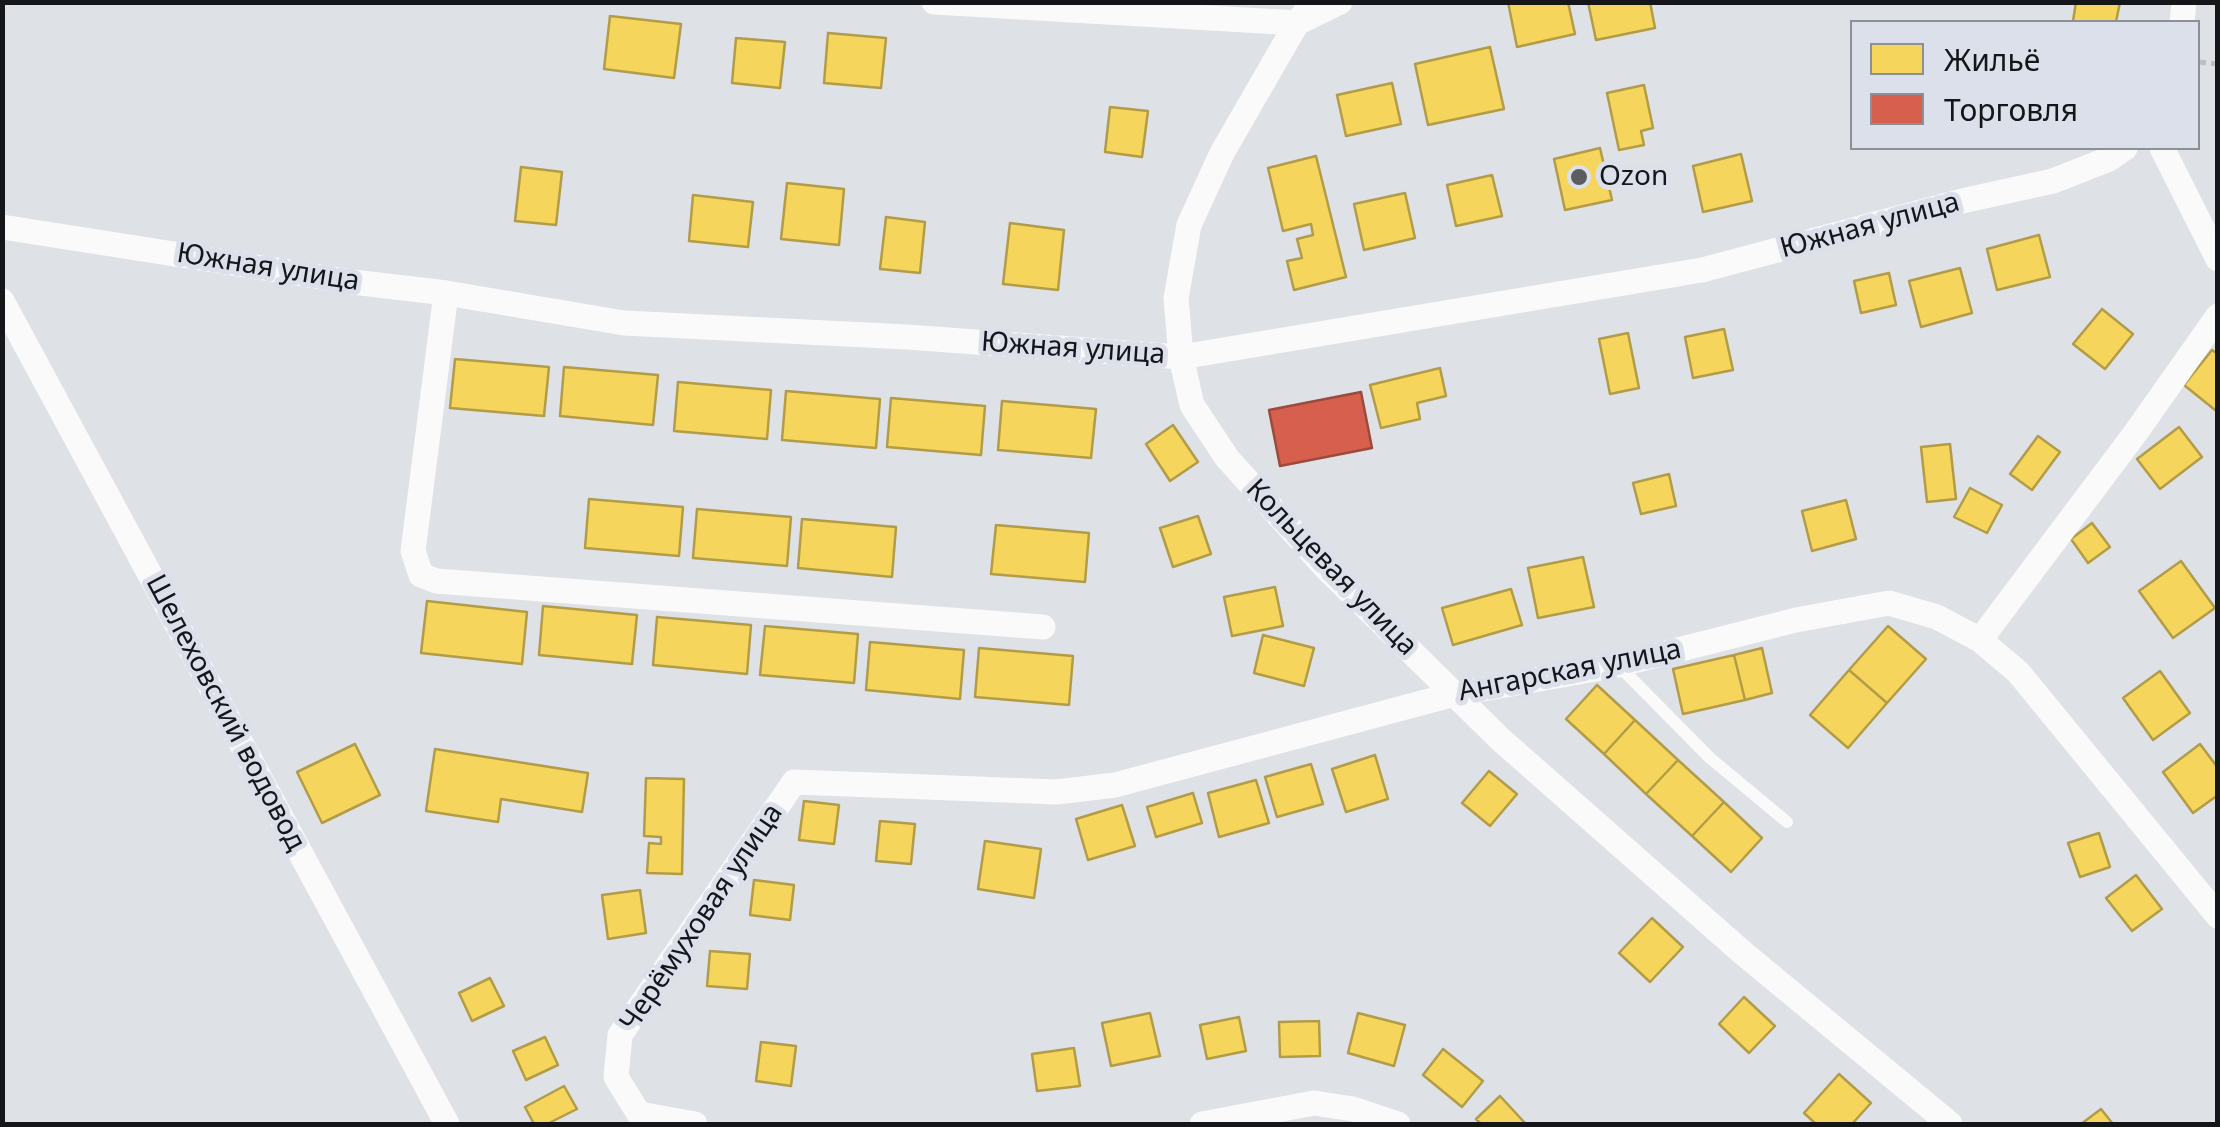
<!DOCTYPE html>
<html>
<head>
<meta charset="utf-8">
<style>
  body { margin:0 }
  #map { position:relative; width:2220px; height:1127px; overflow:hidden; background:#dee1e6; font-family:"Noto Sans",sans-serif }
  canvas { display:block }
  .frame { position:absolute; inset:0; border:5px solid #141619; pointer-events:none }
  .legend { position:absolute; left:1850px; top:20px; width:350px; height:130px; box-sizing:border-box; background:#dbe0ea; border:2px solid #8b8f96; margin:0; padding:12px 18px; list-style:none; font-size:30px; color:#141619 }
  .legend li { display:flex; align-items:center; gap:20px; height:50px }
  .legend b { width:50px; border:2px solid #8b8f96 }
</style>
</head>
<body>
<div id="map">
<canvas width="2220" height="1127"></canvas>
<div class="frame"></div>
<ul class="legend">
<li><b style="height:28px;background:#f6d55c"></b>Жильё</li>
<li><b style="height:28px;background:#d6604d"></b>Торговля</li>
</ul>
</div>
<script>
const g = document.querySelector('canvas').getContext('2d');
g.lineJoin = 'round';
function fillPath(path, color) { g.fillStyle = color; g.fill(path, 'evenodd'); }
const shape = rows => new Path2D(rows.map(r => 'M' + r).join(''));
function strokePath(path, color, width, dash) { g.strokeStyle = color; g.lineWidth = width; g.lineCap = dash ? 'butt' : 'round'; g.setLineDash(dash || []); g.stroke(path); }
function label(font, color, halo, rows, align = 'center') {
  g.font = font + ' "Noto Sans",sans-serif'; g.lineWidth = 10; g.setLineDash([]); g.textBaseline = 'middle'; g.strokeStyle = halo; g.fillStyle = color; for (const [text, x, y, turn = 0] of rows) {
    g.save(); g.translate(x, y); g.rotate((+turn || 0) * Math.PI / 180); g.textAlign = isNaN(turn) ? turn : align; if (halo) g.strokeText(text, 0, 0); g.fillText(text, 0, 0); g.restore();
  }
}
const homes = shape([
  [1508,2,1568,2,1575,34,1517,47,1508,2],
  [1588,2,1650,2,1655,28,1596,40,1588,2],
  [2076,2,2120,2,2116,22,2073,21,2076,2],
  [610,16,681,24,674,78,604,69,610,16],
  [828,33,886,38,881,88,824,83,828,33],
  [736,38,785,42,780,88,732,83,736,38],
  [1490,47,1504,109,1428,125,1415,64,1490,47],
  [1392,83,1401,124,1346,136,1337,95,1392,83],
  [1644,85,1653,128,1641,131,1644,145,1619,150,1607,93,1644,85],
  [1110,107,1148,111,1142,157,1105,152,1110,107],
  [1600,148,1612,200,1565,210,1554,159,1600,148],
  [1741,154,1752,201,1703,212,1693,166,1741,154],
  [1316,156,1346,277,1294,290,1287,261,1302,258,1297,239,1313,235,1311,224,1283,231,1268,168,1316,156],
  [521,167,562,172,556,225,515,221,521,167],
  [1492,175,1502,216,1456,226,1447,185,1492,175],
  [787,183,844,189,839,245,781,239,787,183],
  [1405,193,1415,238,1364,250,1354,204,1405,193],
  [693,195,753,202,748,247,689,241,693,195],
  [886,217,925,222,920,273,880,269,886,217],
  [1010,223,1064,230,1058,290,1003,284,1010,223],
  [2039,235,2050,277,1997,290,1987,249,2039,235],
  [1960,268,1972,313,1921,327,1909,281,1960,268],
  [1889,273,1896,305,1861,313,1854,281,1889,273],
  [2102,309,2133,334,2105,369,2073,344,2102,309],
  [1724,329,1733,370,1693,378,1685,337,1724,329],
  [1628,333,1639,388,1610,394,1599,339,1628,333],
  [2212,350,2218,354,2218,408,2215,410,2184,385,2212,350],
  [455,359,549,367,544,416,450,408,455,359],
  [564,367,658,375,653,425,560,416,564,367],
  [1440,368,1446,396,1417,403,1420,419,1381,428,1370,385,1440,368],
  [678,382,771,390,767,439,674,431,678,382],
  [786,391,880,399,876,448,782,440,786,391],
  [891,398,985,406,981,455,887,447,891,398],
  [1002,401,1096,409,1091,458,998,450,1002,401],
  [1173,425,1198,462,1170,481,1146,444,1173,425],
  [2179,427,2202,457,2160,489,2137,459,2179,427],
  [2038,436,2060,452,2032,490,2010,474,2038,436],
  [1950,444,1956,499,1927,502,1921,447,1950,444],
  [1669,474,1676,506,1641,514,1633,483,1669,474],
  [1970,488,2002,505,1987,533,1954,517,1970,488],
  [589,499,683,507,679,556,585,548,589,499],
  [1846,500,1856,539,1812,551,1802,511,1846,500],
  [697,509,791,517,787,566,693,558,697,509],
  [1198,516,1211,554,1173,567,1160,528,1198,516],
  [802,519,896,527,892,577,798,568,802,519],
  [2092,523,2110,547,2088,563,2071,539,2092,523],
  [996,525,1089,533,1085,582,991,574,996,525],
  [1583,557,1594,607,1538,618,1528,568,1583,557],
  [2181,561,2215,608,2173,638,2139,591,2181,561],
  [1275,587,1283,626,1232,636,1224,597,1275,587],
  [1511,589,1522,625,1453,645,1442,608,1511,589],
  [427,601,527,612,522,664,421,653,427,601],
  [543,606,637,615,632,664,539,655,543,606],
  [657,617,751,625,747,674,653,665,657,617],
  [765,626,858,634,854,683,760,675,765,626],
  [1888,626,1926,659,1887,703,1849,670,1888,626],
  [1263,635,1314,648,1304,686,1254,673,1263,635],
  [870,642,964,650,960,699,866,690,870,642],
  [979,648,1073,656,1069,705,975,697,979,648],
  [1762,648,1772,693,1745,700,1734,655,1762,648],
  [1734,655,1745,700,1683,714,1673,669,1734,655],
  [1849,670,1887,703,1848,748,1810,715,1849,670],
  [2160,671,2190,713,2153,740,2123,698,2160,671],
  [1597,685,1635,720,1604,754,1566,719,1597,685],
  [1635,720,1678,760,1646,794,1604,754,1635,720],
  [355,744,380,795,322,823,297,772,355,744],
  [2200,744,2218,768,2218,795,2193,813,2163,772,2200,744],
  [435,749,588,773,582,812,501,799,498,822,426,811,435,749],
  [1375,755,1388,799,1346,812,1332,769,1375,755],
  [1678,760,1724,802,1692,836,1646,794,1678,760],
  [1311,764,1323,804,1277,817,1265,777,1311,764],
  [1489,771,1517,794,1490,826,1462,803,1489,771],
  [646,778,684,779,682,874,647,873,649,843,661,844,661,837,644,836,646,778],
  [1256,780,1269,823,1219,837,1208,793,1256,780],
  [1193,793,1202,823,1156,837,1147,807,1193,793],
  [804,801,839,805,834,844,799,840,804,801],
  [1724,802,1762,838,1731,872,1692,836,1724,802],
  [1122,805,1135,846,1088,860,1076,819,1122,805],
  [880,821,915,824,911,864,876,861,880,821],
  [2099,833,2110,867,2080,877,2068,843,2099,833],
  [985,841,1041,849,1034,898,978,889,985,841],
  [2136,875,2162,909,2132,931,2106,898,2136,875],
  [754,880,794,885,790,920,750,915,754,880],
  [640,890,646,933,608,939,602,895,640,890],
  [1652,918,1683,947,1650,982,1619,953,1652,918],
  [710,951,750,954,747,989,707,986,710,951],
  [490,978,504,1006,472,1021,459,993,490,978],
  [1744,997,1775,1026,1749,1053,1719,1024,1744,997],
  [1150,1013,1160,1056,1111,1066,1102,1023,1150,1013],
  [1358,1013,1405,1025,1394,1066,1348,1053,1358,1013],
  [1239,1017,1246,1051,1207,1059,1200,1025,1239,1017],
  [1319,1021,1320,1056,1280,1057,1279,1022,1319,1021],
  [545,1037,558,1065,526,1080,513,1051,545,1037],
  [761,1042,796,1046,791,1086,756,1081,761,1042],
  [1074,1048,1080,1086,1037,1091,1032,1054,1074,1048],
  [1443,1049,1483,1081,1462,1107,1423,1075,1443,1049],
  [1839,1074,1871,1103,1852,1124,1816,1124,1804,1113,1839,1074],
  [564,1086,577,1109,547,1124,534,1124,525,1107,564,1086],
  [1500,1096,1525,1123,1524,1124,1481,1124,1476,1119,1500,1096],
  [2101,1109,2113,1124,2081,1124,2101,1109]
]);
const shops = shape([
  [1361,392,1372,448,1280,466,1269,410,1361,392]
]);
const path = shape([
  [2198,62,2218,64]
]);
const service = shape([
  [1618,665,1710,758,1787,822]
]);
const minor = shape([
  [934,2,1297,23,1340,2],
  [1313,2,1297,23,1222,153,1189,225,1176,298,1181,357,1192,405,1227,458,1324,566,1500,739,1743,953,1950,1124],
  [2182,22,2184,2],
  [2162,148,2218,259],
  [2,227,353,282,446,293,624,323,907,337,1181,357,1702,270,1962,201,2053,181,2109,159,2125,148],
  [446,293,413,551,421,575,436,581,1043,627],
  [2,301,447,1124],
  [1980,640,2134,435,2218,316],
  [695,1124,639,1114,616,1077,620,1035,794,782,1057,792,1115,785,1455,694,1618,665,1796,620,1889,603,1937,617,1980,640,2018,672,2218,916],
  [1202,1124,1314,1103,1353,1109,1398,1124]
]);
const markers = [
  [1579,177,10,"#5b5d61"]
];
const poiNames = [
  ["Ozon",1599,177]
];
const streetNames = [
  ["Южная улица",1870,226,-15],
  ["Южная улица",268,268,9],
  ["Южная улица",1073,349,4],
  ["Кольцевая улица",1331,568,46],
  ["Ангарская улица",1570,671,-11],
  ["Шелеховский водовод",225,713,62],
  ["Черёмуховая улица",702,918,-56]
];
fillPath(homes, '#f6d55c');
strokePath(homes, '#b29c48', 2.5);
fillPath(shops, '#d6604d');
strokePath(shops, '#9c4a3d', 2.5);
strokePath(path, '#bebfc1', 5, [8, 5]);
strokePath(service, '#fafafb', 12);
strokePath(minor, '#fafafb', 25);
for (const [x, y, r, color] of markers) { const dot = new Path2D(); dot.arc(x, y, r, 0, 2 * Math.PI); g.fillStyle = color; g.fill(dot); strokePath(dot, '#dbe0ea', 4); }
label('28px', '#141619', '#dbe0ea', poiNames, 'left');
label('28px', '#141619', '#dbe0ea', streetNames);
</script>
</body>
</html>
